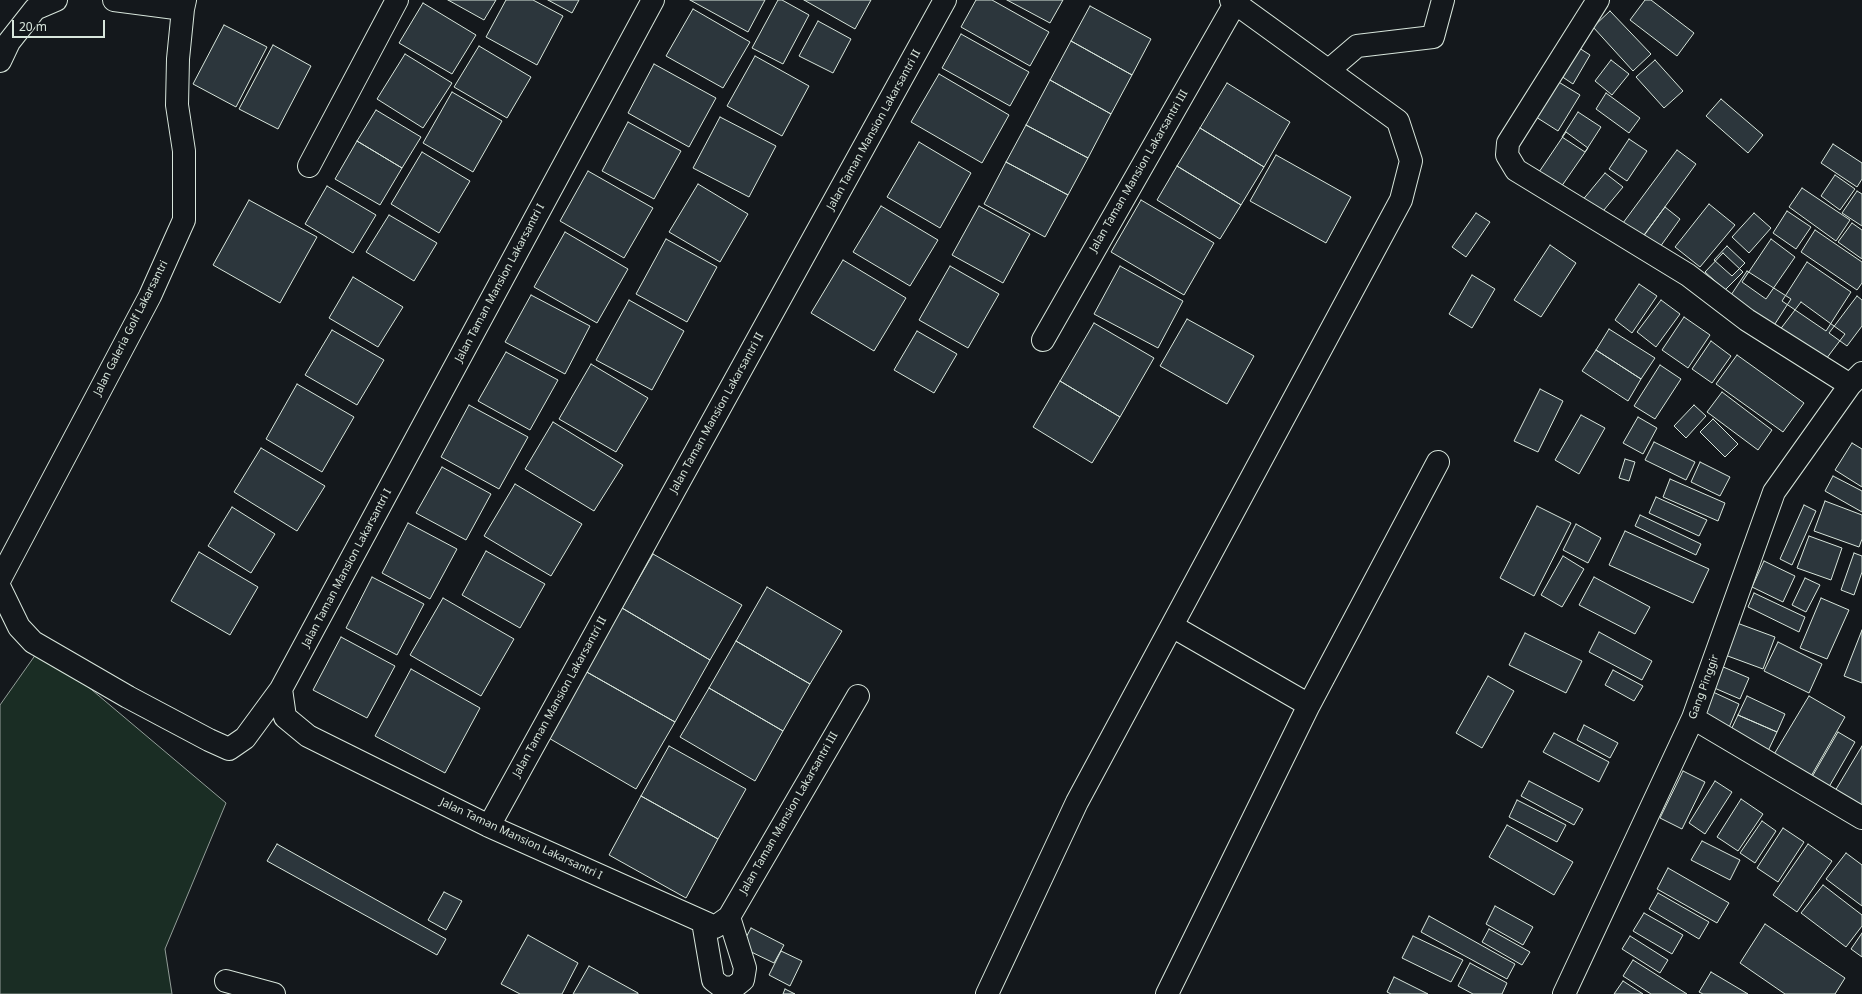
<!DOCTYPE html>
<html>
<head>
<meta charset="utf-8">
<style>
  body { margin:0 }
  #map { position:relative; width:1862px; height:994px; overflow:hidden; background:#14181c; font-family:"Noto Sans",sans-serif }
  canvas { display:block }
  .scale { position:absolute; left:12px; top:20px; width:93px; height:18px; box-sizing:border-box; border:2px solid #d8e6dc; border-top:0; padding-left:5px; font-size:12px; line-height:14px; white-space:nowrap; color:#d8e6dc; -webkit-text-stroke:3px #14181c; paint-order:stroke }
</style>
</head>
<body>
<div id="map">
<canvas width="1862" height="994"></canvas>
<div class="scale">20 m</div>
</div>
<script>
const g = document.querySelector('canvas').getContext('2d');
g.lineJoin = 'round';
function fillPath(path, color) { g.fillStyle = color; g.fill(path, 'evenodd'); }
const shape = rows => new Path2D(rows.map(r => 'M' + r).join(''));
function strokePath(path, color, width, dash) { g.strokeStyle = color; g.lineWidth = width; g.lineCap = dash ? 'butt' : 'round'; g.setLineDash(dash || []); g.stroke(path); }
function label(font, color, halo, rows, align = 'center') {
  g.font = font + ' "Noto Sans",sans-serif'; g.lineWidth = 3; g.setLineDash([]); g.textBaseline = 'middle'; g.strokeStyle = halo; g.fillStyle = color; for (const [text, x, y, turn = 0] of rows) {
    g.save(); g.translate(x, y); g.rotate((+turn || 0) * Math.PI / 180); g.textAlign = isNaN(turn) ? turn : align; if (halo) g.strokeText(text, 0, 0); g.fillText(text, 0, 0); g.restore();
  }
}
const green = shape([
  [41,647,226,803,165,949,172,994,0,994,0,705,41,647]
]);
const building = shape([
  [448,0,496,0,484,20,448,0],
  [506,0,533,0,563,16,537,65,486,37,506,0],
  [548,0,579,0,572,13,548,0],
  [690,0,765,0,748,32,690,0],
  [778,0,782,0,809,15,783,64,752,48,778,0],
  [804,0,871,0,855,29,804,0],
  [976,0,992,0,1049,32,1030,66,961,27,976,0],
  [1007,0,1063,0,1050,23,1007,0],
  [1645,0,1651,0,1694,33,1677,56,1630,20,1645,0],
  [423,3,476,35,452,74,399,43,423,3],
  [1090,6,1151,39,1132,75,1071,41,1090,6],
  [693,9,750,42,723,88,666,56,693,9],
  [1610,11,1651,54,1633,71,1593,27,1610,11],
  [818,21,851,39,833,73,799,56,818,21],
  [224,25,267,47,236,107,193,84,224,25],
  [961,34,1029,72,1010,106,942,68,961,34],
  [1071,41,1132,75,1111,114,1050,80,1071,41],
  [273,45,311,66,278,129,239,109,273,45],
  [479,46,531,77,507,118,454,87,479,46],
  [1576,46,1590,55,1573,84,1558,74,1576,46],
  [405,54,452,83,423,128,377,99,405,54],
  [755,56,809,86,782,136,727,106,755,56],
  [1611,60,1629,74,1612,95,1595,81,1611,60],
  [1655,60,1683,91,1664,108,1636,77,1655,60],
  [654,64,716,98,689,147,628,113,654,64],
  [939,74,1009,115,982,163,911,122,939,74],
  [1050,80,1111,114,1088,158,1026,125,1050,80],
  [1557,81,1580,95,1558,131,1536,117,1557,81],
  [1227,83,1290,122,1264,167,1200,128,1227,83],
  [452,92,502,121,473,172,423,143,452,92],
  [1606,93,1640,118,1629,133,1596,109,1606,93],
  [1721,99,1763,135,1748,153,1706,116,1721,99],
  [376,110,421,137,402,168,357,141,376,110],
  [1578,112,1601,127,1585,152,1562,137,1578,112],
  [720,117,776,146,749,197,693,168,720,117],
  [628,122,681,151,654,199,602,171,628,122],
  [1026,125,1088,158,1068,195,1006,162,1026,125],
  [1200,128,1264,167,1241,205,1177,166,1200,128],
  [1566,132,1588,148,1559,190,1537,175,1566,132],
  [1629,139,1647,151,1627,181,1609,169,1629,139],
  [357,141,402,168,380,205,335,179,357,141],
  [919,142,971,173,940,228,887,197,919,142],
  [1833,144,1862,163,1862,179,1857,187,1821,163,1833,144],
  [1677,150,1696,164,1643,237,1623,223,1677,150],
  [422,152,470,181,439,233,391,204,422,152],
  [1276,155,1351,197,1326,243,1250,201,1276,155],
  [1006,162,1068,195,1045,237,984,204,1006,162],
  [1177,166,1241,205,1220,239,1157,200,1177,166],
  [588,171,653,208,624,258,560,221,588,171],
  [1605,173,1623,187,1599,216,1581,202,1605,173],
  [1835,175,1855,189,1840,210,1821,196,1835,175],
  [698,184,748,214,720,262,669,232,698,184],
  [327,186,376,215,353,253,305,224,327,186],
  [1802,188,1850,220,1836,241,1789,207,1802,188],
  [1857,191,1862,194,1862,226,1842,213,1857,191],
  [249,200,317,237,280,303,213,265,249,200],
  [1141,200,1214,243,1184,295,1111,252,1141,200],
  [1709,204,1735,225,1700,267,1675,247,1709,204],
  [881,206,938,240,910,286,853,252,881,206],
  [979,206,1030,234,1003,283,952,255,979,206],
  [1665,207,1680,219,1660,247,1644,235,1665,207],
  [1787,211,1811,227,1796,249,1773,233,1787,211],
  [1476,213,1490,222,1466,257,1452,247,1476,213],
  [1754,213,1771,228,1749,253,1732,237,1754,213],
  [389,215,437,243,414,281,366,252,389,215],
  [1852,223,1862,230,1862,259,1838,242,1852,223],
  [1815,230,1862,262,1862,283,1857,290,1801,252,1815,230],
  [565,232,628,269,597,323,534,287,565,232],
  [666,239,717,267,687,322,636,294,666,239],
  [1771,239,1795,257,1766,299,1742,282,1771,239],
  [1550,245,1576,263,1541,317,1514,300,1550,245],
  [1727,246,1745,263,1732,276,1714,260,1727,246],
  [1723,253,1743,272,1725,290,1705,272,1723,253],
  [843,260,906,298,874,351,811,313,843,260],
  [1807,262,1851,292,1826,331,1782,301,1807,262],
  [950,266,999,294,968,348,919,320,950,266],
  [1120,266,1183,301,1158,348,1094,314,1120,266],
  [1747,271,1791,299,1771,330,1727,301,1747,271],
  [1472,275,1495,289,1472,328,1449,314,1472,275],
  [353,277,403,307,378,347,329,318,353,277],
  [1639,284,1657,296,1632,333,1615,320,1639,284],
  [531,295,590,326,565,374,505,342,531,295],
  [1857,296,1862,300,1862,326,1847,346,1829,333,1857,296],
  [629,300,684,331,652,390,596,360,629,300],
  [1661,300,1680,314,1656,347,1637,332,1661,300],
  [1801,302,1845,334,1823,363,1779,331,1801,302],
  [1684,317,1710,335,1688,368,1662,350,1684,317],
  [1187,319,1254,356,1227,404,1160,366,1187,319],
  [1094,323,1154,358,1120,417,1060,381,1094,323],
  [1609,329,1655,358,1641,379,1596,350,1609,329],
  [332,330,384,360,357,405,305,375,332,330],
  [917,331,957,354,934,393,894,370,917,331],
  [1711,341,1731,356,1712,383,1692,369,1711,341],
  [1596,350,1641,379,1628,401,1582,371,1596,350],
  [506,352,558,380,530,430,478,401,506,352],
  [1737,355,1804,403,1783,432,1716,384,1737,355],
  [591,364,648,398,616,452,559,419,591,364],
  [1660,365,1681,379,1655,419,1634,406,1660,365],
  [1060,381,1120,417,1092,463,1033,427,1060,381],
  [297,384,354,417,322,472,266,439,297,384],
  [1540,389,1563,401,1538,452,1514,441,1540,389],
  [1722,392,1772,430,1758,450,1707,412,1722,392],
  [469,405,528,437,499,489,441,457,469,405],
  [1694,405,1706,416,1686,438,1674,426,1694,405],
  [1581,415,1605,428,1579,474,1555,460,1581,415],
  [1638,417,1657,428,1643,454,1623,443,1638,417],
  [1713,419,1738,444,1725,457,1700,432,1713,419],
  [553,422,623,465,594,511,525,469,553,422],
  [1654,442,1695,462,1686,480,1645,460,1654,442],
  [1852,443,1862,449,1862,487,1835,470,1852,443],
  [261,448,325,486,297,531,234,492,261,448],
  [1625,459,1635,462,1629,481,1619,478,1625,459],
  [1700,462,1730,477,1720,496,1691,482,1700,462],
  [442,467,491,494,466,540,416,513,442,467],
  [1833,476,1862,491,1862,512,1825,491,1833,476],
  [1670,479,1725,503,1718,521,1663,497,1670,479],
  [515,484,582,524,551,576,484,536,515,484],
  [1656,497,1707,520,1699,536,1649,513,1656,497],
  [1825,501,1862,515,1862,539,1859,547,1814,531,1825,501],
  [1804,505,1816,511,1792,565,1780,559,1804,505],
  [1537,506,1571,523,1534,596,1500,578,1537,506],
  [232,507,275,534,251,573,208,546,232,507],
  [1640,515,1701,544,1696,555,1635,526,1640,515],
  [408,523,457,549,430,599,382,573,408,523],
  [1576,524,1601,538,1588,563,1563,550,1576,524],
  [1625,531,1709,569,1693,603,1609,565,1625,531],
  [1809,536,1842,548,1831,580,1797,568,1809,536],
  [486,551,545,584,520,628,462,595,486,551],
  [199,552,258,587,230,635,171,601,199,552],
  [1854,553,1862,556,1862,572,1854,595,1841,590,1854,553],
  [653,554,742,605,710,660,622,608,653,554],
  [1563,556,1584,569,1562,607,1541,595,1563,556],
  [1764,561,1795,576,1783,602,1752,587,1764,561],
  [372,577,424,604,397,655,346,628,372,577],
  [1594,577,1650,607,1635,634,1579,605,1594,577],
  [1805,578,1820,585,1806,612,1792,605,1805,578],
  [767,587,842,631,810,684,736,641,767,587],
  [1754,593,1805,617,1799,632,1748,607,1754,593],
  [443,598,514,639,481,696,410,655,443,598],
  [1821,598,1849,610,1827,659,1800,648,1821,598],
  [622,608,710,660,675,722,585,671,622,608],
  [1737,623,1775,637,1763,669,1725,655,1737,623],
  [1862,630,1862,683,1844,676,1862,630],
  [1599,632,1652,661,1642,680,1589,652,1599,632],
  [1525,633,1582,661,1566,693,1509,665,1525,633],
  [341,637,395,666,367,718,313,690,341,637],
  [736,641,810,684,783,731,709,688,736,641],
  [1778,642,1822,664,1809,693,1764,671,1778,642],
  [1721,666,1749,678,1740,699,1712,687,1721,666],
  [411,669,480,708,445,773,375,736,411,669],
  [1613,670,1643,686,1634,701,1605,685,1613,670],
  [585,671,675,722,636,789,547,737,585,671],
  [1488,676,1514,691,1482,748,1456,733,1488,676],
  [709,688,783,731,755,781,680,737,709,688],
  [1713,692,1739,704,1728,730,1701,718,1713,692],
  [1747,696,1785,714,1777,732,1738,715,1747,696],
  [1809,696,1845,717,1810,778,1773,756,1809,696],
  [1738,715,1777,732,1768,751,1729,734,1738,715],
  [1584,725,1618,743,1610,758,1577,740,1584,725],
  [1838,732,1855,742,1826,792,1809,782,1838,732],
  [1554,733,1609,762,1599,782,1543,752,1554,733],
  [669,746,746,789,718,839,641,796,669,746],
  [1862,746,1862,808,1835,791,1862,746],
  [1683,771,1705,782,1682,829,1660,818,1683,771],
  [1529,781,1583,809,1574,825,1521,796,1529,781],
  [1715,781,1732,792,1705,834,1689,823,1715,781],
  [641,796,718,839,686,898,609,855,641,796],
  [1741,799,1763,814,1738,851,1717,837,1741,799],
  [1517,800,1566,825,1557,842,1509,817,1517,800],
  [1762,821,1776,831,1755,863,1740,853,1762,821],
  [1507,825,1573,862,1554,895,1489,857,1507,825],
  [1783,828,1804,842,1778,882,1757,868,1783,828],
  [1702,841,1740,860,1730,880,1691,860,1702,841],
  [277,844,446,939,437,955,267,861,277,844],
  [1808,844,1832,861,1797,912,1773,895,1808,844],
  [1846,853,1862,865,1862,906,1826,879,1846,853],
  [1668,868,1729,903,1717,923,1657,889,1668,868],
  [1823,885,1862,915,1862,926,1846,947,1801,913,1823,885],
  [444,892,462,901,446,930,428,920,444,892],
  [1658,893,1709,922,1699,939,1649,909,1658,893],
  [1495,906,1533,927,1523,945,1486,924,1495,906],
  [1644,913,1683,935,1672,954,1633,931,1644,913],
  [1429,916,1515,964,1507,979,1421,932,1429,916],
  [1765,924,1845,978,1835,994,1785,994,1740,963,1765,924],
  [751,928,784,945,774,963,741,947,751,928],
  [1489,929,1530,952,1522,965,1482,942,1489,929],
  [1862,933,1862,957,1851,949,1862,933],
  [528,935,578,963,562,994,520,994,501,984,528,935],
  [1413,936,1463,960,1451,982,1402,958,1413,936],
  [1630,936,1668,960,1660,973,1622,949,1630,936],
  [781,951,802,961,790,986,769,975,781,951],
  [1633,960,1687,994,1651,994,1623,976,1633,960],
  [1470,963,1507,983,1502,994,1473,994,1458,986,1470,963],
  [589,966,638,993,638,994,573,994,589,966],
  [1711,972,1748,994,1703,994,1699,992,1711,972],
  [1394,977,1428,994,1391,994,1387,992,1394,977],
  [1623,981,1643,994,1614,994,1623,981],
  [785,989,795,994,783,994,785,989]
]);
const street = shape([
  [114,0,183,9],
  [653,0,281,689,285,717,308,736,489,826,715,927,729,917,858,696],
  [1598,0,1508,143,1507,155,1516,170,1688,275,1747,320,1850,385],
  [0,61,9,42,35,9,56,0],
  [1329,70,1357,46,1433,37,1443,0],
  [309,166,397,0],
  [1043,340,1237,0],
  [0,579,150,296,184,220,184,151,177,105,178,59,183,9,185,0],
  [0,588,19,627,33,642,128,697,209,740,229,749,245,738,281,689],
  [1172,626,1309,705],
  [1693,718,1862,818],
  [489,826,945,0],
  [703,922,713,980,722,987,733,988,743,980,745,968,729,917],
  [226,981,274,994],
  [987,994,1077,802,1401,200,1411,161,1398,121,1231,0],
  [1167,994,1309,705,1438,462],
  [1564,994,1693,718,1774,492,1850,385,1862,373]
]);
const streetNames = [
  ["Jalan Taman Mansion Lakarsantri II",874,130,-61],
  ["Jalan Taman Mansion Lakarsantri III",1139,171,-60],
  ["Jalan Taman Mansion Lakarsantri I",500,283,-62],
  ["Jalan Galeria Golf Lakarsantri",131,328,-63],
  ["Jalan Taman Mansion Lakarsantri II",717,413,-61],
  ["Jalan Taman Mansion Lakarsantri I",347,568,-62],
  ["Gang Pinggir",1704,687,-70],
  ["Jalan Taman Mansion Lakarsantri II",560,697,-61],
  ["Jalan Taman Mansion Lakarsantri III",789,813,-60],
  ["Jalan Taman Mansion Lakarsantri I",521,839,25]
];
fillPath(green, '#1a2d24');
strokePath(green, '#939e99', 1);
fillPath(building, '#2c363c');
strokePath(building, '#d8e6dc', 1);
strokePath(street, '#d8e6dc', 24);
strokePath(street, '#14181c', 22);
label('11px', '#d8e6dc', '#14181c', streetNames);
</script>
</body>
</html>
